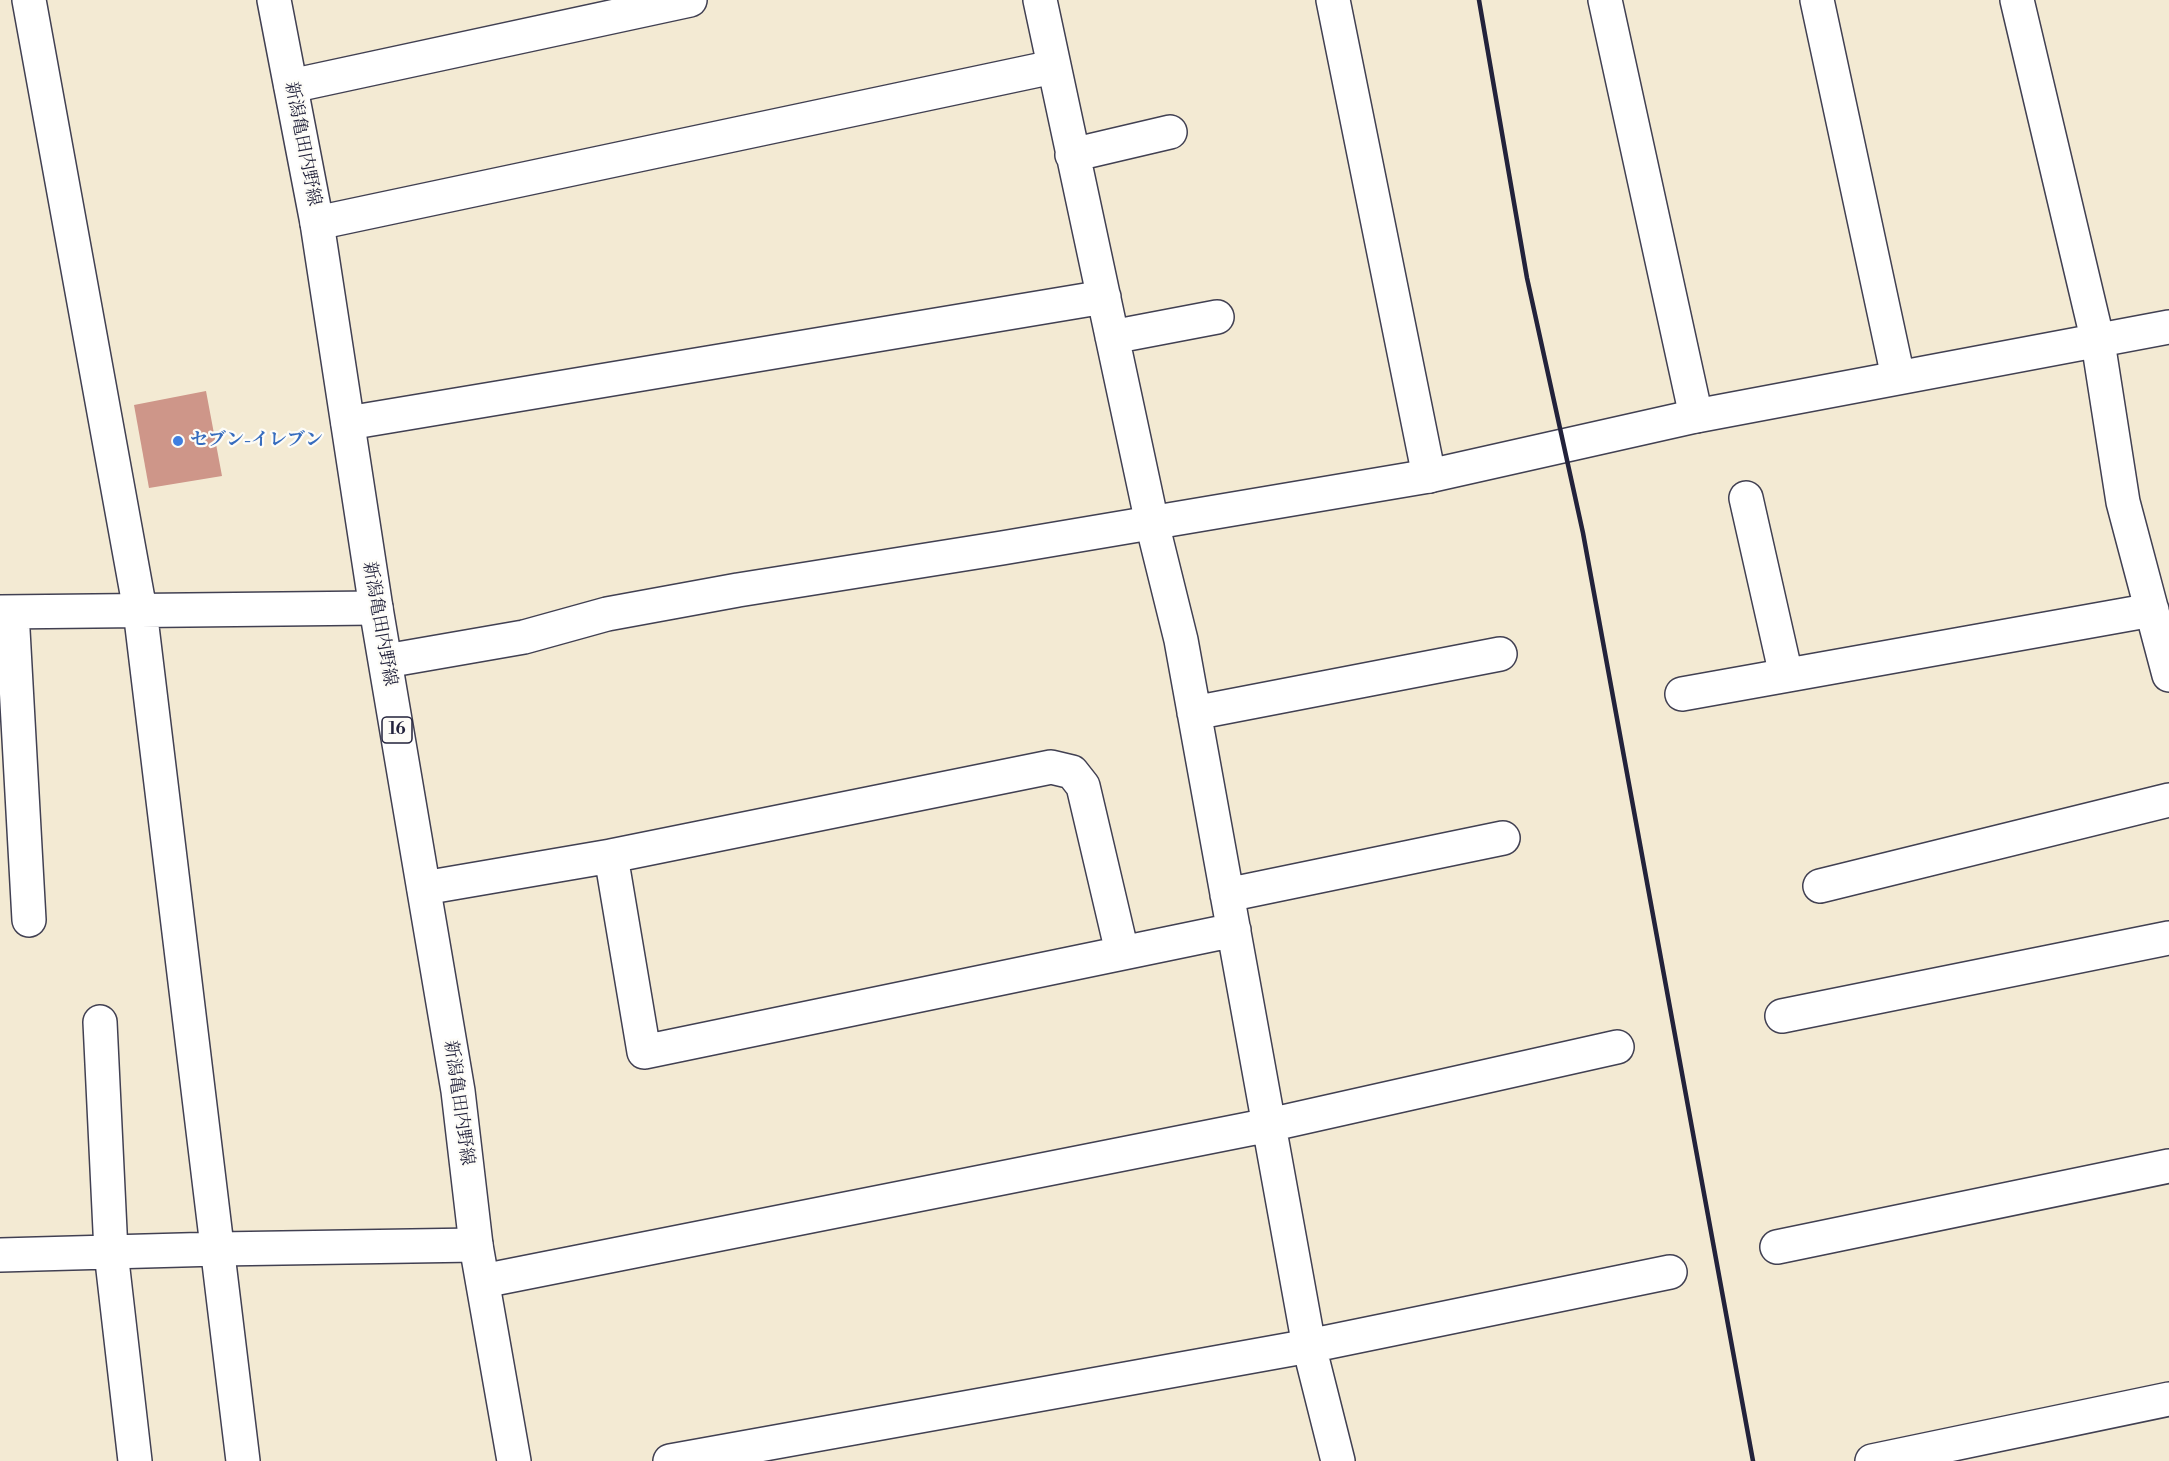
<!DOCTYPE html>
<html>
<head>
<meta charset="utf-8">
<style>
  body { margin:0 }
  canvas { display:block; background:#f3ead3 }
</style>
</head>
<body>
<canvas width="2169" height="1461"></canvas>
<script>
const g = document.querySelector('canvas').getContext('2d');
g.lineJoin = 'round';
function fillPath(path, color) { g.fillStyle = color; g.fill(path, 'evenodd'); }
const shape = rows => new Path2D(rows.map(r => 'M' + r).join(''));
function strokePath(path, color, width, dash) { g.strokeStyle = color; g.lineWidth = width; g.lineCap = dash ? 'butt' : 'round'; g.setLineDash(dash || []); g.stroke(path); }
function label(font, color, halo, rows, align = 'center') {
  g.font = font + ' "Libre Bodoni","Noto Serif JP",serif'; g.lineWidth = 4.5; g.setLineDash([]); g.textBaseline = 'middle'; g.strokeStyle = halo; g.fillStyle = color; for (const [text, x, y, turn = 0] of rows) {
    g.save(); g.translate(x, y); g.rotate((+turn || 0) * Math.PI / 180); g.textAlign = isNaN(turn) ? turn : align; if (halo) g.strokeText(text, 0, 0); g.fillText(text, 0, 0); g.restore();
  }
}
const building = shape([
  [206,391,222,476,149,488,134,405]
]);
const street = shape([
  [29,0,140,610,243,1461],
  [1040,0,1152,523,1181,640,1309,1346,1338,1461],
  [1333,0,1429,476],
  [1605,0,1696,416],
  [1817,0,1898,377],
  [2017,0,2098,342,2123,502,2169,675],
  [291,86,690,0],
  [1072,155,1170,132],
  [317,223,1053,67],
  [1112,337,1217,317],
  [348,423,1104,297],
  [1746,498,1786,675],
  [0,612,376,608],
  [12,612,29,920],
  [1682,694,2152,610],
  [1194,713,1500,654],
  [611,856,1051,767,1072,772,1083,786,1122,952],
  [1820,886,2169,800],
  [424,888,611,856,644,1052,1234,930],
  [1227,895,1503,838],
  [1782,1016,2169,938],
  [100,1022,111,1252,135,1461],
  [1777,1247,2169,1166],
  [0,1255,218,1249,476,1245],
  [483,1281,1269,1125,1617,1047],
  [670,1461,1309,1346,1670,1272],
  [1872,1461,2169,1399]
]);
const secondary = shape([
  [386,661,524,637,607,614,738,590,1002,548,1429,476,1696,416,2169,327]
]);
const primary = shape([
  [274,0,317,223,376,608,458,1091,476,1245,514,1461]
]);
const rail = shape([
  [1479,0,1527,278,1583,533,1753,1461]
]);
const markers = [
  [178,441,6,"#3f7fe0"]
];
const shields = [
  [397,730,30]
];
const shieldNames = [
  ["16",397,730]
];
const streetNames = [
  ["新潟亀田内野線",302,144,79],
  ["新潟亀田内野線",379,624,80],
  ["新潟亀田内野線",458,1103,82]
];
const shopNames = [
  ["セブン-イレブン",190,441]
];
fillPath(building, '#ce9689');
strokePath(street, '#414052', 36);
strokePath(secondary, '#414052', 36);
strokePath(primary, '#414052', 36);
strokePath(street, '#fff', 33);
strokePath(secondary, '#fff', 33);
strokePath(primary, '#fff', 33);
strokePath(rail, '#22223b', 4.5);
for (const [x, y, r, color] of markers) { const dot = new Path2D(); dot.arc(x, y, r, 0, 2 * Math.PI); g.fillStyle = color; g.fill(dot); strokePath(dot, '#fdfcf7', 2); }
for (const [x, y, w] of shields) { const box = new Path2D(); box.roundRect(x - w / 2, y - 13, w, 26, 4.5); g.fillStyle = '#fdfcf7'; g.fill(box); strokePath(box, '#22223b', 1.5); }
label('bold 16px', '#22223b', null, shieldNames);
label('18px', '#22223b', '#fdfcf7', streetNames);
label('bold 18px', '#366cbe', '#fdfcf7', shopNames, 'left');
</script>
</body>
</html>
